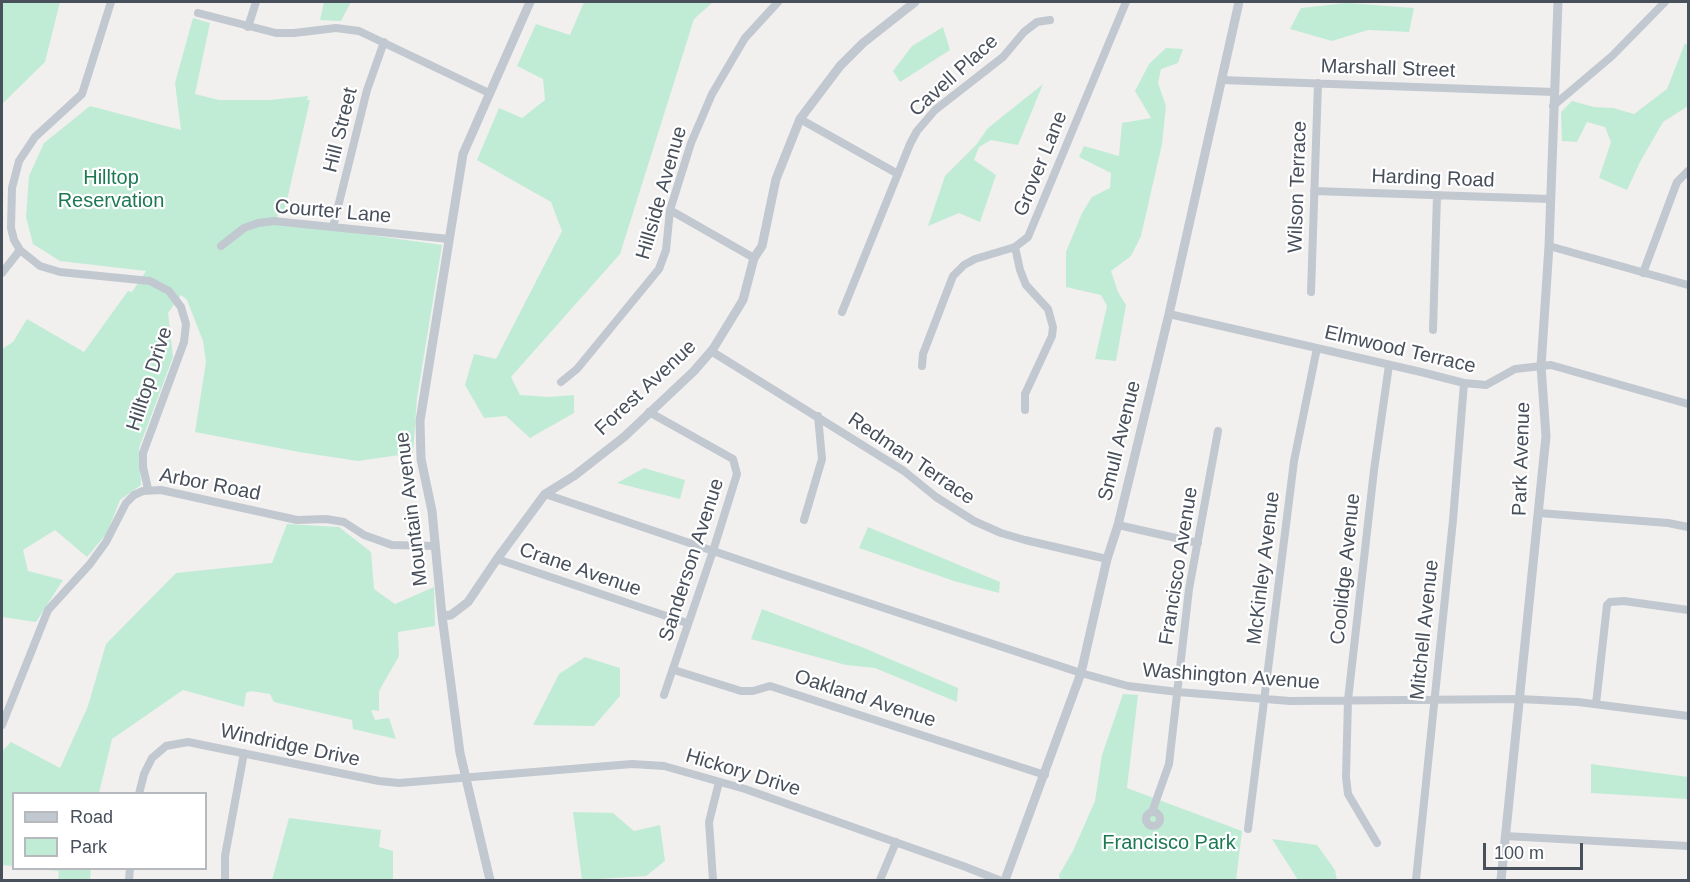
<!DOCTYPE html>
<html>
<head>
<meta charset="utf-8">
<style>
  body { margin:0 }
  #map { position:relative; width:1690px; height:882px; overflow:hidden; background:#f2efef; font-family:Arial,sans-serif }
  canvas { display:block }
  .frame { position:absolute; inset:0; border:3px solid #48505c; pointer-events:none }
  .legend { position:absolute; left:12px; top:792px; width:195px; height:78px; box-sizing:border-box; background:#fff; border:2px solid #b6b9be; margin:0; padding:8px 10px; list-style:none; font-size:18px; color:#48505c }
  .legend li { display:flex; align-items:center; gap:12px; height:30px }
  .legend b { width:30px; border:2px solid #b6b9be }
  .scale { position:absolute; left:1483px; top:843px; width:100px; height:27px; box-sizing:border-box; border:3px solid #48505c; border-top:0; padding-left:8px; font-size:18px; line-height:21px; white-space:nowrap; color:#48505c; -webkit-text-stroke:4px #fff; paint-order:stroke }
</style>
</head>
<body>
<div id="map">
<canvas width="1690" height="882"></canvas>
<div class="frame"></div>
<ul class="legend">
<li><b style="height:8px;background:#c1c8d0"></b>Road</li>
<li><b style="height:16px;background:#c0ecd6"></b>Park</li>
</ul>
<div class="scale">100 m</div>
</div>
<script>
const g = document.querySelector('canvas').getContext('2d');
g.lineJoin = 'round';
function fillPath(path, color) { g.fillStyle = color; g.fill(path, 'evenodd'); }
const shape = rows => new Path2D(rows.map(r => 'M' + r).join(''));
function strokePath(path, color, width, dash) { g.strokeStyle = color; g.lineWidth = width; g.lineCap = dash ? 'butt' : 'round'; g.setLineDash(dash || []); g.stroke(path); }
function label(font, color, halo, rows, align = 'center') {
  g.font = font + ' Arial,sans-serif'; g.lineWidth = 4.5; g.setLineDash([]); g.textBaseline = 'middle'; g.strokeStyle = halo; g.fillStyle = color; for (const [text, x, y, turn = 0] of rows) {
    g.save(); g.translate(x, y); g.rotate((+turn || 0) * Math.PI / 180); g.textAlign = isNaN(turn) ? turn : align; if (halo) g.strokeText(text, 0, 0); g.fillText(text, 0, 0); g.restore();
  }
}
const green = shape([
  [2,2,60,2,45,62,2,104],
  [324,2,351,2,341,21,320,20],
  [584,2,713,2,694,19,620,254,511,377,520,395,549,397,574,395,574,413,530,438,506,416,484,418,465,385,474,354,496,359,562,231,551,202,477,160,499,108,522,118,545,100,543,79,517,66,536,24,570,35],
  [1347,3,1414,8,1409,32,1368,30,1332,41,1290,29,1301,8],
  [193,18,210,23,195,94,219,100,270,100,308,96,307,100,310,100,284,213,278,214,276,222,442,245,417,398,413,453,358,461,299,452,195,432,206,362,203,341,187,300,181,295,168,313,173,357,139,448,141,485,120,500,107,533,87,557,55,530,23,550,28,571,63,580,36,622,2,617,2,349,13,342,27,319,84,352,128,291,132,292,146,271,60,261,33,244,26,217,29,176,44,143,90,106,181,130,175,83],
  [943,27,950,50,900,82,893,71,912,46],
  [1685,43,1688,46,1688,106,1663,122,1640,162,1627,190,1599,178,1611,142,1605,127,1587,122,1577,142,1562,141,1561,112,1572,101,1594,107,1613,108,1634,114,1667,89],
  [1166,48,1183,49,1178,63,1161,69,1158,83,1166,106,1162,144,1141,236,1131,256,1111,271,1118,292,1126,305,1116,361,1095,359,1107,306,1101,295,1066,287,1066,252,1082,213,1092,197,1110,188,1111,173,1079,157,1084,146,1119,156,1122,123,1151,118,1135,91,1149,64],
  [1043,84,1018,145,991,140,979,147,974,160,996,175,980,222,959,213,928,226,945,176,976,145,988,128],
  [644,468,685,480,680,499,617,483],
  [287,524,339,527,371,552,374,589,395,604,434,587,435,626,398,632,399,656,379,691,379,711,371,710,375,720,389,718,396,739,353,729,352,720,274,702,270,694,251,691,246,693,244,707,183,690,112,739,99,793,14,794,13,866,2,865,2,751,11,742,60,768,88,706,106,644,176,573,272,563],
  [868,527,1000,582,999,593,954,581,859,548],
  [762,609,864,648,958,688,957,702,875,668,846,665,751,639],
  [585,657,620,668,620,696,594,726,533,725,559,674],
  [1123,694,1138,695,1127,788,1242,831,1236,880,1060,880,1059,875,1073,851,1095,801,1102,755],
  [1591,764,1688,777,1688,799,1591,793],
  [573,812,613,813,634,831,660,825,665,861,646,876,582,880],
  [289,818,381,830,379,847,393,851,393,880,272,880],
  [1272,839,1317,845,1335,870,1337,880,1298,880],
  [34,869,91,869,90,880,58,880,59,871]
]);
const minor = shape([
  [111,2,82,94,35,137,19,161,12,188,11,228,14,240,20,250,40,266,60,272,150,281,169,291,181,307,186,324,184,342,143,453,143,467,148,489],
  [198,13,276,33,294,33,336,28,359,31,489,93],
  [248,27,256,2],
  [1221,80,1554,92],
  [1553,106,1612,56,1665,2],
  [800,119,898,174],
  [1314,191,1550,199],
  [670,210,754,258],
  [333,227,367,90,384,42],
  [221,246,244,228,258,223,274,221,449,239],
  [1549,246,1688,285],
  [1015,247,1020,270,1026,285,1048,309,1053,327,1052,336,1025,394,1025,410],
  [2,273,20,250],
  [1643,273,1677,182,1688,171],
  [1311,292,1318,83],
  [842,312,910,144,917,131,935,110,1003,57,1024,32,1037,22,1050,20],
  [1169,314,1421,372,1464,383,1486,385,1515,369,1551,365,1688,404],
  [1433,330,1437,195],
  [711,351,904,471,936,497,974,521,1001,533,1025,540,1107,559],
  [922,366,923,354,953,276,964,265,975,259,1015,247,1028,237,1126,2],
  [561,382,577,369,659,269,666,250,670,210,691,143,712,94,745,38,778,2],
  [649,412,733,459,737,474,713,551,664,695],
  [545,494,787,576,1081,673,1128,686,1178,692,1290,701,1520,699,1578,702,1688,716],
  [1539,513,1668,523,1688,527],
  [804,520,822,459,818,416],
  [1118,525,1198,543],
  [497,559,687,623],
  [674,670,741,691,753,691,770,686,1045,775],
  [1596,704,1607,605,1610,602,1624,601,1688,610],
  [2,725,48,610,90,564,106,542,126,503,134,495,143,491,161,490,297,520,326,519,344,522,364,535,392,545,435,546],
  [139,794,144,774,152,758,166,746,188,742,379,781,399,783,632,764,664,766,745,789,963,866,999,880],
  [1152,812,1169,764,1189,589,1218,431],
  '1146 819a7 7 0 1 1 14 0a7 7 0 1 1-14 0Z',
  [1248,829,1294,461,1317,348],
  [1505,836,1688,846],
  [1377,843,1348,794,1346,777,1348,700,1374,470,1389,365],
  [129,880,130,868],
  [225,880,225,856,244,753],
  [713,880,709,822,719,782],
  [880,880,896,842],
  [1416,880,1453,520,1464,383]
]);
const tertiary = shape([
  [442,616,451,615,468,602,497,559,545,494,574,476,624,437,694,371,713,349,743,300,754,258,762,246,776,179,800,119,840,66,863,43,915,2],
  [490,880,460,753,442,616,432,511,421,459,420,421,463,154,530,2],
  [1005,880,1081,673,1107,559,1118,525,1169,314,1239,2],
  [1501,880,1546,436,1541,366,1549,246,1558,2]
]);
const streetNames = [
  ["Marshall Street",1388,69,2],
  ["Cavell Place",954,76,-42],
  ["Hill Street",341,130,-76],
  ["Grover Lane",1041,164,-68],
  ["Harding Road",1433,179,2],
  ["Wilson Terrace",1298,187,-88],
  ["Hillside Avenue",662,193,-74],
  ["Courter Lane",333,212,5],
  ["Elmwood Terrace",1400,350,13],
  ["Hilltop Drive",150,379,-72],
  ["Forest Avenue",646,388,-43],
  ["Smull Avenue",1120,441,-76],
  ["Redman Terrace",911,459,34],
  ["Park Avenue",1522,459,-88],
  ["Arbor Road",210,485,11],
  ["Mountain Avenue",412,509,-97],
  ["Sanderson Avenue",692,560,-72],
  ["Francisco Avenue",1179,566,-81],
  ["McKinley Avenue",1264,568,-83],
  ["Coolidge Avenue",1346,569,-84],
  ["Crane Avenue",580,570,19],
  ["Mitchell Avenue",1425,630,-84],
  ["Washington Avenue",1231,677,4],
  ["Oakland Avenue",865,699,18],
  ["Windridge Drive",290,746,12],
  ["Hickory Drive",743,773,17]
];
const parkNames = [
  ["Hilltop",111,178],
  ["Reservation",111,201],
  ["Francisco Park",1169,843]
];
fillPath(green, '#c0ecd6');
strokePath(minor, '#c1c8d0', 8);
strokePath(tertiary, '#c1c8d0', 9);
label('20px', '#48505c', '#fff', streetNames);
label('20px', '#1d7954', '#fff', parkNames);
</script>
</body>
</html>
